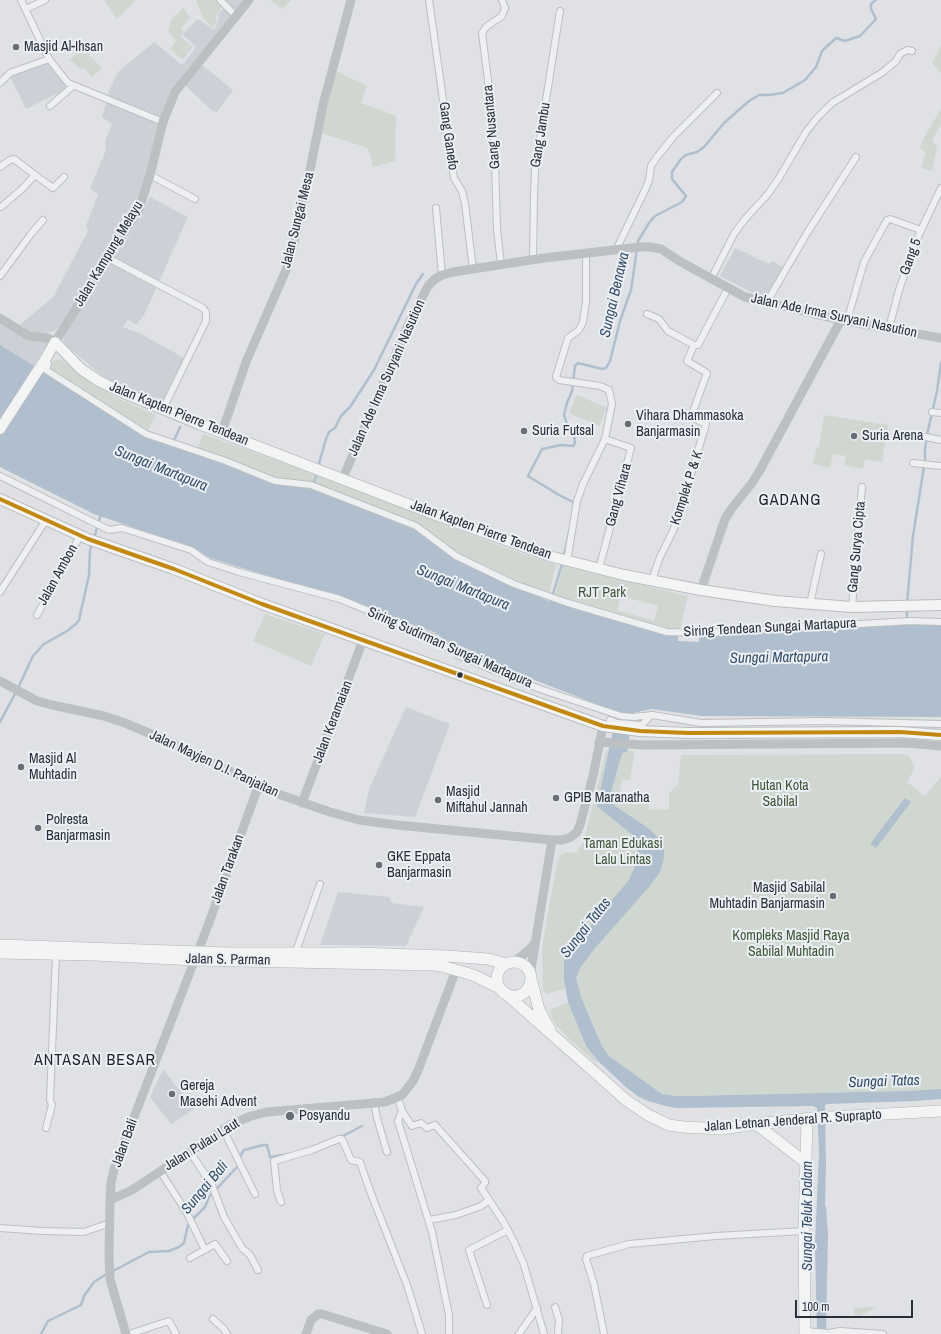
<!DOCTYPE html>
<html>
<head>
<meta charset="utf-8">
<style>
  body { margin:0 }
  #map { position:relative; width:941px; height:1334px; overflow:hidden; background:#dfe1e4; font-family:"Archivo Narrow",sans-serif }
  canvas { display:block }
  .scale { position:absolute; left:795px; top:1300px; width:118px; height:18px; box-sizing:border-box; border:2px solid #28303b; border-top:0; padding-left:5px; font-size:12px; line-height:14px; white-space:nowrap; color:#28303b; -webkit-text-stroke:3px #ecf0f4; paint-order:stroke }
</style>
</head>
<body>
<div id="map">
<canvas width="941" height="1334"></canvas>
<div class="scale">100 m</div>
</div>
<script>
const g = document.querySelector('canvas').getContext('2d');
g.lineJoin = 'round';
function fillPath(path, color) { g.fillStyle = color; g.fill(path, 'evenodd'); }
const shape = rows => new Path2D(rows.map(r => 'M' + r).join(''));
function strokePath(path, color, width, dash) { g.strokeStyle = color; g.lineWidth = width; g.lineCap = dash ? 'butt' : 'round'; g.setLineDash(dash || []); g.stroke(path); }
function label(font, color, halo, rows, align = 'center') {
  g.font = font + ' "Archivo Narrow",sans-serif'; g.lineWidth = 4; g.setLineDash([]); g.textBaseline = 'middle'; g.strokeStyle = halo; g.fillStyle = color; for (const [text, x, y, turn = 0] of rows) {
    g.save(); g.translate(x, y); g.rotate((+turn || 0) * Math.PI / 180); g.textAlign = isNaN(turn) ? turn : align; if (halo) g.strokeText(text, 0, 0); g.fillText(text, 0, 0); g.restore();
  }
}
const built = shape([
  [220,0,245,0,184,73,170,93,142,188,134,208,61,326,54,331,43,334,33,335,20,325,53,297,88,231,86,226,98,194,90,188,106,150,105,141,112,124,102,117,109,91,118,72,154,42,182,65,196,47,182,34,198,19,214,30,219,19,217,15,225,7],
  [48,62,60,77,66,89,26,109,10,76],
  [202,65,233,90,217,112,211,110,185,85],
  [150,197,188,217,144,315,136,325,128,319,123,327,141,334,186,359,163,405,143,397,106,379,67,346,63,339,65,330,125,242],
  [735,248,769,264,772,261,785,268,767,300,720,276],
  [0,322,9,329,25,337,51,339,29,372,0,367],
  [406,707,450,724,415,817,364,813,369,789],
  [338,892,389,897,392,903,424,907,406,946,320,945],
  [163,1069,194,1109,171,1124,150,1097]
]);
const green = shape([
  [104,0,136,0,117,19],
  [196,0,219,0,221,9,215,16,217,21,213,28,203,18],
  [270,0,292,0,282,9],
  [183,8,185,10,190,18,181,28,183,32,181,35,181,37,193,47,183,60,170,49,176,41,168,32,171,20],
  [941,46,941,73,932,63],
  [84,50,102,68,92,77,85,69,81,69,69,59],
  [336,71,367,86,361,103,396,116,395,161,373,167,368,148,321,133],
  [941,109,941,125,932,140,937,147,932,171,921,168,926,152,920,148,924,137],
  [60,359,115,397,156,415,148,432,48,369,54,360],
  [577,395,607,408,599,426,569,413],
  [824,415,888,425,882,462,865,459,863,469,844,465,846,456,833,454,830,468,813,464,817,447,819,447],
  [203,434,314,474,312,482,275,478,197,449],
  [318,474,500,546,556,565,549,593,522,584,457,553,416,523,314,485],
  [563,566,688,596,680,629,668,629,555,595],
  [621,596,658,606,654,621,617,610],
  [265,614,325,634,311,666,253,641],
  [454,655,477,663,476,667,453,659],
  [612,748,633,751,634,757,630,780,622,779,620,795,648,797,649,810,669,809,669,793,678,784,681,755,901,754,909,756,915,768,907,782,925,796,941,776,941,1089,904,1091,689,1096,676,1096,662,1094,609,1056,602,1046,576,985,548,994,543,991,542,948,557,862,561,854,568,852,576,853,583,843,606,752],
  [568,1002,586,1046,599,1062,595,1062,568,1038,556,1025,550,1013,552,1009],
  [876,1307,860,1316,854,1315,854,1308]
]);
const water = shape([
  [0,345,146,435,269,481,312,489,385,517,416,530,454,559,514,587,551,602,554,601,611,619,666,635,678,636,678,641,699,642,699,637,889,625,922,623,941,624,941,717,702,716,651,709,633,713,627,752,622,753,610,796,611,801,615,806,648,828,664,843,664,858,660,872,649,887,595,948,580,968,576,978,581,997,602,1046,609,1056,662,1094,676,1096,689,1096,904,1091,941,1089,941,1099,915,1101,828,1104,825,1105,826,1167,825,1206,826,1207,828,1234,826,1334,817,1334,815,1244,819,1152,817,1108,813,1106,676,1108,666,1106,648,1101,639,1097,627,1088,599,1062,586,1046,568,1002,564,979,564,961,568,953,629,880,636,864,639,844,635,837,597,806,617,712,483,660,476,652,446,641,434,632,317,591,210,558,194,548,94,514,0,467],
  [905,798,911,802,876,848,870,844]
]);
const stream = shape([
  [638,245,638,241,649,223,655,216,682,202,686,196,672,179,672,172,681,159,686,155,697,152,704,147,724,123,749,101,759,95,768,95,783,93,805,80,816,67,822,51,836,38,845,41,860,36,876,19,871,9,871,4,876,0],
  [173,443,180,427],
  [318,467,326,439,329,432,335,428,341,416,350,407,374,370,416,284,423,274],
  [313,486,317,471],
  [574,506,573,502,559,495,528,476,542,449,561,445,573,446,575,443,574,435,568,427,564,415,567,403,572,391,575,366,578,363,602,369,606,368,610,361,620,321,631,290,637,249],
  [94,538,101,514],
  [564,556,569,532],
  [550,604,563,561],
  [907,604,913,536,925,460,925,449,927,435,937,391,941,363],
  [907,622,907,609],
  [18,688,33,656,44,644,67,631,76,624,79,620,89,575,90,550,92,543],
  [0,722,16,692],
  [341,1137,362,1126],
  [239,1158,244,1150,263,1145,267,1145,270,1157,289,1154],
  [113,1271,149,1252,169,1251,179,1247,184,1243,188,1225,193,1219,205,1207,209,1197,238,1166,238,1163],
  [41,1334,48,1321,81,1305,84,1296,94,1282,108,1273]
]);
const street = shape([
  [21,0,49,59,68,83,163,122],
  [220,0,236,16],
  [429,0,454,178,462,191,465,204,473,269],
  [26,9,45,0],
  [0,83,10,73,49,59],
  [50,106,73,86],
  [0,167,10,160,14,159,35,175,22,189,1,207],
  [35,175,53,188,64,177],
  [150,175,195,199],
  [436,208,442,275],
  [616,250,646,188,649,180,651,166,657,157,674,136,717,93],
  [108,258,203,308,206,312,206,321,163,409],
  [533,260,534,196,535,170,560,11],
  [501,264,497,230,494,127,482,33,486,27,502,16,505,8,502,0],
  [0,276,31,234,43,220],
  [711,279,734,234,745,219,768,194,779,178,806,132,817,118,832,103,883,72,896,61,900,54,907,50,912,51],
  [767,302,807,233,856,157],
  [647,314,659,319,668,331,694,345,698,345,728,288],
  [847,321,864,262,887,220,890,219,921,230],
  [889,328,899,290,916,241,941,188],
  [46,358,48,364,46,370,146,434,223,460,275,481,311,485,416,526,456,556,514,584,568,603,602,613,667,632,703,633,911,621,941,622],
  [932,412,941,413],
  [926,437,941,440],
  [913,463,941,466],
  [0,476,109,530,122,528,191,550,208,562,239,572,340,599,432,637,444,646,474,656,481,665,540,689,621,716,634,717,652,715,701,723,823,721,941,724],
  [567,561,577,501,583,484,605,439,612,404,609,390,600,386,559,380,556,377,568,338,579,330,583,322,586,301,586,253],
  [599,569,631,448,605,439],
  [652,580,660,557,673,531,681,508,706,424,691,417,707,373,687,361,694,345],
  [0,592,46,520],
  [810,604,821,554],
  [852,607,862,487],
  [37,615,80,536],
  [610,720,617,723,642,725,651,715],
  [292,952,296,951,320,884],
  [398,1098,402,1111,398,1121,432,1232,449,1315,449,1334],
  [374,1102,377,1118,387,1152],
  [402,1111,412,1126,421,1123,427,1128,435,1125,485,1181,485,1183,481,1188,503,1221,515,1244,524,1265,544,1334],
  [46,1128,52,1105,50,1100,56,954],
  [223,1129,255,1194],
  [190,1152,212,1185,224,1217,242,1248,250,1255,258,1270],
  [160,1171,187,1213,205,1250],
  [281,1202,277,1190,274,1161,312,1150,339,1139,342,1139,351,1160,360,1162,370,1191,407,1285,422,1334],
  [429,1220,456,1215,481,1206,489,1200],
  [0,1228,43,1231,84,1232,110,1223],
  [190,1258,215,1244,227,1261],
  [487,1305,469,1250,508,1230],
  [555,1307,559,1320,558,1334],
  [213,1319,224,1329,227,1334],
  [805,1331,828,1333,840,1331,883,1334],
  [129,1334,169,1321,176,1334],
  [519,1334,537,1308],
  [604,1334,594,1284,586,1259,587,1256,629,1244,716,1236,804,1231]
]);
const secondary = shape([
  [0,318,24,333,29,336,48,338,55,342,139,209,150,175,163,122,175,92,249,0],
  [222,432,246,362,286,270,294,243,308,180,323,105,351,0],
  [343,478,409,323,428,286,435,279,442,275,453,272,544,258,640,247,650,247,661,249,681,262,745,297,841,320,941,338],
  [701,590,725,519,732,508,752,483,760,470,841,320],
  [0,681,37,701,52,705,104,716,125,723,170,742,248,780,258,787,330,812,359,820,397,825,552,840,562,840,571,837,577,832,580,825,593,776,603,726],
  [599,742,643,745,907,743,941,746],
  [302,803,363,640],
  [514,962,529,950,535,943],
  [530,975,552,840],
  [110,1200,132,1190,232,1124,251,1116,267,1112,385,1102,402,1095,413,1081,419,1068,456,970],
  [126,1334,110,1279,109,1257,110,1200,111,1183,114,1169,207,928,258,787],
  [306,1334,311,1320,318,1314,322,1314,387,1334]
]);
const primary = shape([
  [0,429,46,358,55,342,81,369,99,381,119,391,199,424,436,515,553,557,624,575,701,590,775,601,852,607,941,605],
  [0,499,88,539,174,569,262,604,603,726,640,731,688,733,900,732,941,735]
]);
const highway = shape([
  [0,945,228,953,357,953,446,956,488,959,506,964],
  [0,953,95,955,195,960,433,965,442,966,473,975,500,988],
  '497 979a17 17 0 1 1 34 0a17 17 0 1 1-34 0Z',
  [531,978,539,1010,550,1030],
  [504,992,626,1100,648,1115,669,1125,683,1127,722,1129,756,1124,813,1118,941,1111],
  [756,1124,805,1162],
  [805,1334,804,1231,807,1119]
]);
const bus1 = shape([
  [0,499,88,539,174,569,262,604,603,726,640,731,688,733,900,732,941,735]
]);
const markers = [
  [16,47,4,"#686e76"],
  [628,424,4,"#686e76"],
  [524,431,4,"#686e76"],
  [854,436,4,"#686e76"],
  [460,675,3.5,"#28303b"],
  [21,767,4,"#686e76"],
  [556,798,4,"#686e76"],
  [438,800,4,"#686e76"],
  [38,828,4,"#686e76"],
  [379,865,4,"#686e76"],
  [833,896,4,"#686e76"],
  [172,1094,4,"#686e76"],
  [290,1116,5,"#686e76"]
];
const poiNames = [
  ["Masjid Al-Ihsan",24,47],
  ["Vihara Dhammasoka",636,416],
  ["Banjarmasin",636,432],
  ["Suria Futsal",532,431],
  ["Suria Arena",862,436],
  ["Masjid Al",29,759],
  ["Muhtadin",29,775],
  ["Masjid",446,792],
  ["Miftahul Jannah",446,808],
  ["GPIB Maranatha",564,798],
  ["Polresta",46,820],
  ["Banjarmasin",46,836],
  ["GKE Eppata",387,857],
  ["Banjarmasin",387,873],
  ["Masjid Sabilal",825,888,"right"],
  ["Muhtadin Banjarmasin",825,904,"right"],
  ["Gereja",180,1086],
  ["Masehi Advent",180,1102],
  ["Posyandu",299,1116]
];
const streetNames = [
  ["Gang Nusantara",492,127,-95],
  ["Gang Jambu",541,135,-81],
  ["Gang Ganefo",448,136,82],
  ["Jalan Sungai Mesa",298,220,-76],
  ["Jalan Kampung Melayu",109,254,-59],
  ["Gang 5",911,257,-70],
  ["Jalan Ade Irma Suryani Nasution",834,316,12],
  ["Jalan Ade Irma Suryani Nasution",387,378,-66],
  ["Jalan Kapten Pierre Tendean",179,414,22],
  ["Komplek P & K",687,488,-72],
  ["Gang Vihara",619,495,-75],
  ["Jalan Kapten Pierre Tendean",481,530,20],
  ["Gang Surya Cipta",857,547,-85],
  ["Jalan Ambon",58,575,-61],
  ["Siring Tendean Sungai Martapura",770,628,-3],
  ["Siring Sudirman Sungai Martapura",450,648,24],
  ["Jalan Keramaian",333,722,-69],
  ["Jalan Mayjen D.I. Panjaitan",214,764,25],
  ["Jalan Tarakan",228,869,-70],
  ["Jalan S. Parman",228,960,1],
  ["Jalan Letnan Jenderal R. Suprapto",793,1121,-4],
  ["Jalan Bali",125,1143,-70],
  ["Jalan Pulau Laut",202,1145,-32]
];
const parkNames = [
  ["RJT Park",602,593],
  ["Hutan Kota",780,786],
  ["Sabilal",780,802],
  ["Taman Edukasi",623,844],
  ["Lalu Lintas",623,860],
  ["Kompleks Masjid Raya",791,936],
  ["Sabilal Muhtadin",791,952]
];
const waterNames = [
  ["Sungai Benawa",615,295,-77],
  ["Sungai Martapura",161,469,22],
  ["Sungai Martapura",463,588,22],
  ["Sungai Martapura",779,658,-1],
  ["Sungai Tatas",586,928,-52],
  ["Sungai Tatas",884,1082,-2],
  ["Sungai Bali",205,1188,-50],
  ["Sungai Teluk Dalam",808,1216,-90]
];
const quarterNames = [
  ["GADANG",790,501],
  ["ANTASAN BESAR",95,1061]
];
fillPath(built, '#cdd1d7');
fillPath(green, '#d0d7d0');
fillPath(water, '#afbfcd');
strokePath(stream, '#afbfcd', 2.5);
strokePath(street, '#bdbfc2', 8);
strokePath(primary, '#bcbec1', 12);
strokePath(highway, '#b2b4b8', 12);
strokePath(street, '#eeeff0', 6);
strokePath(secondary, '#bdc0c3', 9);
strokePath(primary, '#f3f4f4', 10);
strokePath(highway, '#f3f4f4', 11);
strokePath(bus1, '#c3880f', 4);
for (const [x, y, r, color] of markers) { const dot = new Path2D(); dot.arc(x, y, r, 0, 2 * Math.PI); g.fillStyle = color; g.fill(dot); strokePath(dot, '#ecf0f4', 1.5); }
label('14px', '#28303b', '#ecf0f4', poiNames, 'left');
label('14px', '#28303b', '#ecf0f4', streetNames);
label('14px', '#3d5536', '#ecf0f4', parkNames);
label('italic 15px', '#36506b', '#ecf0f4', waterNames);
g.letterSpacing = '1px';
label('16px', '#1a212b', '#ecf0f4', quarterNames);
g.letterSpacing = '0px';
</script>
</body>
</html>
